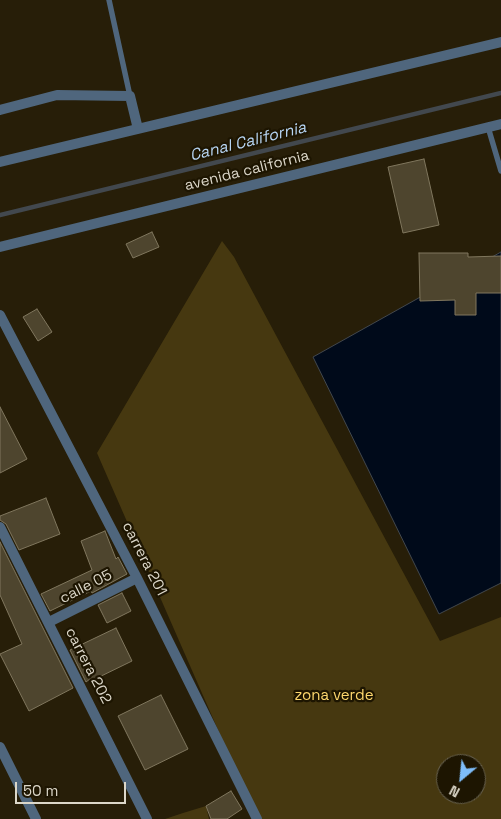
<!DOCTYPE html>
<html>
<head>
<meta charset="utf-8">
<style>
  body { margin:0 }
  #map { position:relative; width:501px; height:819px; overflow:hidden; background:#271e08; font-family:"Space Grotesk",sans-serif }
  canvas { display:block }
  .north { position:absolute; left:436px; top:754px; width:50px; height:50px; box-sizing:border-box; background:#1d1501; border:1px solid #696351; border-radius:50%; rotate:208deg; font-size:14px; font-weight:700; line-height:20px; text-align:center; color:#dcd7c9 }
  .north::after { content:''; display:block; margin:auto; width:18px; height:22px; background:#7ebdf9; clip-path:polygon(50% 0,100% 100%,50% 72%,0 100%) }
  .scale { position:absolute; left:15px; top:782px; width:111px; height:22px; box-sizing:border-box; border:2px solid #dcd7c9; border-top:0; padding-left:6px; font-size:15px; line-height:18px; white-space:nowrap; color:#dcd7c9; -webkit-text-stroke:4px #1d1501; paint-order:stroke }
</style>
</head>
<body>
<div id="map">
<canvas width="501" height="819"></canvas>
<div class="north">N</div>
<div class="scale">50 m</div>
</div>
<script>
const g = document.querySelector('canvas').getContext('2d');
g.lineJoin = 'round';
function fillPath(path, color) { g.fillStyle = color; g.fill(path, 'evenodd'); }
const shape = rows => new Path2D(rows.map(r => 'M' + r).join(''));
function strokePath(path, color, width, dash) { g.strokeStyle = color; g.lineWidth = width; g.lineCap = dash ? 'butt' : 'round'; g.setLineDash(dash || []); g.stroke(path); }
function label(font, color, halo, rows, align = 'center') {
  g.font = font + ' "Space Grotesk",sans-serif'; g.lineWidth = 4.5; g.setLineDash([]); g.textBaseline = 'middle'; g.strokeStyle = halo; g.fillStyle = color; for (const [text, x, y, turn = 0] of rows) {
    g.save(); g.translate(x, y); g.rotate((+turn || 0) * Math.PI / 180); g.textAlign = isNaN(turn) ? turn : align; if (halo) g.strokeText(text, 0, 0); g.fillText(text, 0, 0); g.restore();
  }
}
const green = shape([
  [222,241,234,257,440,641,501,617,501,819,257,819,97,453],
  [446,764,476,764,476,794,446,794],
  [206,806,209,819,165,819,183,813]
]);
const water = shape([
  [501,252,501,583,439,614,313,357,501,252]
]);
const stream = shape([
  [0,215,501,93]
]);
const building = shape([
  [424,159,439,225,403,233,388,167,424,159],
  [152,232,159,247,133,258,126,244,152,232],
  [419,253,468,253,468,257,501,256,501,293,476,293,476,315,455,315,455,300,420,301,419,253],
  [37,309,52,332,38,341,23,317,37,309],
  [0,407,27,459,0,473,0,407],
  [46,498,60,534,19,550,6,524,0,520,0,516,46,498],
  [105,531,116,559,118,557,127,574,92,593,91,591,50,611,41,594,92,570,81,541,105,531],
  [0,542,73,688,29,711,0,654,22,644,0,595,0,542],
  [122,593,131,611,107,623,98,605,122,593],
  [116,628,132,661,91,681,90,679,86,682,70,650,116,628],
  [161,695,188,749,145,770,118,716,161,695],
  [231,791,242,809,227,819,211,819,206,806,231,791]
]);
const service = shape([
  [109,0,130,96],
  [488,127,501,171]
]);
const minor = shape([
  [0,110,57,95,130,96,138,129],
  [0,162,501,42],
  [0,247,501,124],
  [0,315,137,578,257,819],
  [0,527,147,819],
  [49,622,137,578],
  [0,747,36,819]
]);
const streetNames = [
  ["avenida california",247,171,-14],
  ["carrera 201",144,559,63],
  ["calle 05",86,587,-27],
  ["carrera 202",88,666,63]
];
const parkNames = [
  ["zona verde",334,696]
];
const waterNames = [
  ["Canal California",248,142,-14]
];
fillPath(green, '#463810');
fillPath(water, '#000a1a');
strokePath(water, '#42484e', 1);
strokePath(stream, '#42484e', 4.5);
fillPath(building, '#4e452e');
strokePath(building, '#80775e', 1);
strokePath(service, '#4f667d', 5.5);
strokePath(minor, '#4f667d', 10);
label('15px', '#dcd7c9', '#1d1501', streetNames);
label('15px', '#fdd76d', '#1d1501', parkNames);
label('italic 16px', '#b7d5f3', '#1d1501', waterNames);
</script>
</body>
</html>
